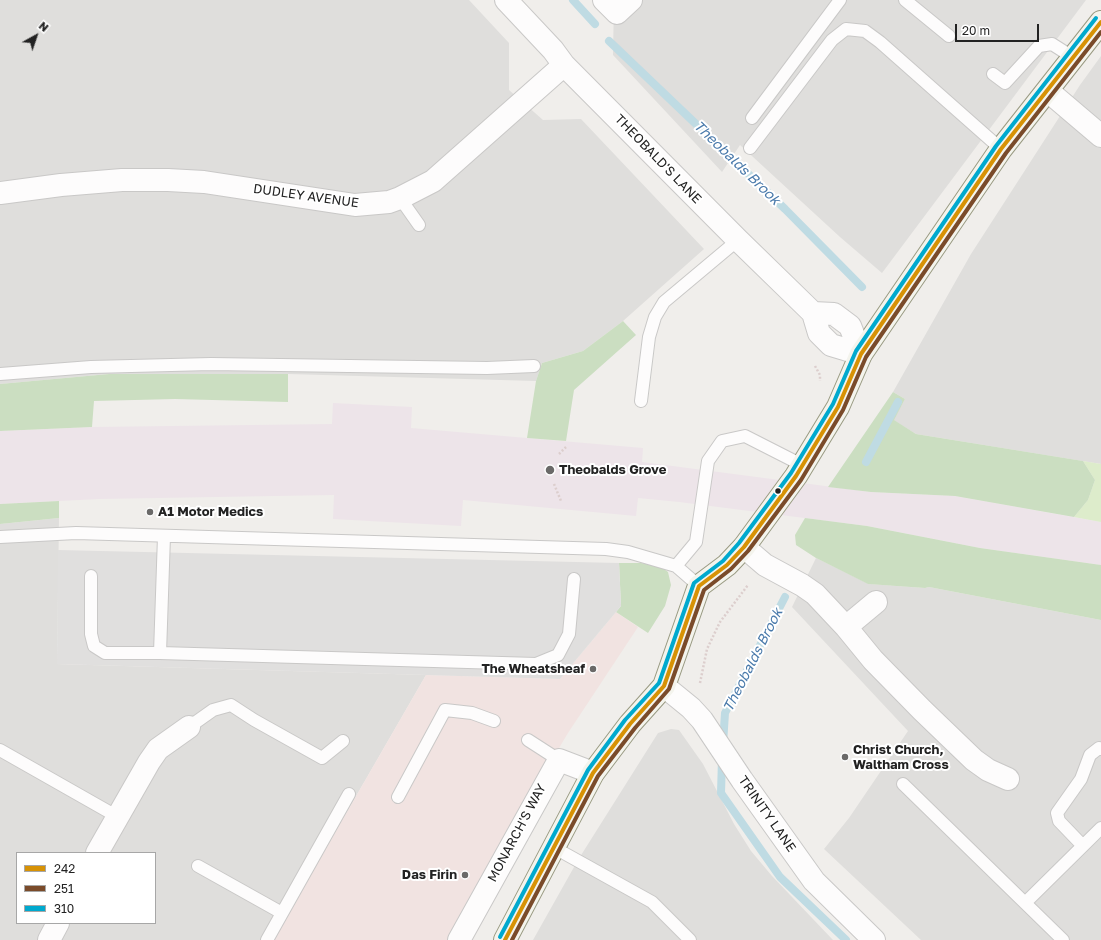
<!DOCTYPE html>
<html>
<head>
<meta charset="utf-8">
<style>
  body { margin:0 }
  #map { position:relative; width:1101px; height:940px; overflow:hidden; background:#f0eeeb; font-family:"Golos Text",sans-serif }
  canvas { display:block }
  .legend { position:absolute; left:16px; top:852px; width:140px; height:72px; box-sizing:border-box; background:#fff; border:1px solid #a7a7a7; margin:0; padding:5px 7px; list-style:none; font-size:12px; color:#222 }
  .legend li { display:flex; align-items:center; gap:8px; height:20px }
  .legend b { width:20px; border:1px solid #a7a7a7 }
  .north { position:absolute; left:16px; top:16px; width:40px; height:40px; -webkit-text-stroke:3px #fff; paint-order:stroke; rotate:40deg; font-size:11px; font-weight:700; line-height:16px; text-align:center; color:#222 }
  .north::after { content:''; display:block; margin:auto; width:14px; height:18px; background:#222; clip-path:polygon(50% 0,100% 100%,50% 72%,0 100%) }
  .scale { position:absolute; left:955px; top:24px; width:84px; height:18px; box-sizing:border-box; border:2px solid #222; border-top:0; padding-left:5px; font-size:12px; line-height:14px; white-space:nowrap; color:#222; -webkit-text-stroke:3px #fff; paint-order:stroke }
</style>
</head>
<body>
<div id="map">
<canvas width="1101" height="940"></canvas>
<ul class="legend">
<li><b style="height:5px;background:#d79205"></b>242</li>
<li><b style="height:5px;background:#7a4b2a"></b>251</li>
<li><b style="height:5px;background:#00a9ce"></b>310</li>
</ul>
<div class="north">N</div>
<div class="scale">20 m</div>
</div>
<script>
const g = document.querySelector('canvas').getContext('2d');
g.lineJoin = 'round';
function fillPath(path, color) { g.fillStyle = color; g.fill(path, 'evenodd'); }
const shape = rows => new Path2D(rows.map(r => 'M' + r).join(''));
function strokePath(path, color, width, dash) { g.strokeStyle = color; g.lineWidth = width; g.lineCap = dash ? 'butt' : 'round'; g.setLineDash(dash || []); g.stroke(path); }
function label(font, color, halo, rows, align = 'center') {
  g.font = font + ' "Golos Text",sans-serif'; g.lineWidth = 4; g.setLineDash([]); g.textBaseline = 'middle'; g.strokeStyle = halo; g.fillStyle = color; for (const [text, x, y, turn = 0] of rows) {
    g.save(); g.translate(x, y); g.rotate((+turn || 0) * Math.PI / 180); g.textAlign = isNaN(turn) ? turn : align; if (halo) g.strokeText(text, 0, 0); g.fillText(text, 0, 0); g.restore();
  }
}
const residential = shape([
  [0,0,469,0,509,43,509,90,543,120,581,119,704,249,623,321,583,351,542,363,536,381,288,374,109,374,0,384],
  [614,0,1086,0,882,273,840,237,740,145,722,172,613,55],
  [1101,56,1101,464,916,434,893,420,905,399,893,392,971,254,1080,85],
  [59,518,57,664,426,675,273,940,0,940,0,524],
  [17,853,155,853,155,923,17,923],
  [816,558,869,584,925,588,929,587,1101,620,1101,940,921,940,824,849,849,818,908,731,792,607],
  [671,729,679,730,703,764,734,824,751,851,772,876,833,940,533,940,578,860,658,733]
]);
const commercial = shape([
  [616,612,638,627,568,733,495,855,448,940,273,940,426,675,560,679]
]);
const industrial = shape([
  [333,403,412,407,411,428,643,448,642,462,871,492,955,496,1101,522,1101,565,980,548,867,526,679,502,638,498,636,516,463,500,461,526,333,519,334,495,99,499,0,504,0,431,92,427,332,424]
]);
const grass = shape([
  [1083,461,1101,464,1101,522,1074,517,1088,500,1095,480]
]);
const forest = shape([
  [623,321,636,335,574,390,566,441,527,438,536,381,542,363,583,351],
  [109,374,288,374,288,402,175,399,94,401,92,427,0,431,0,384],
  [893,392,905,399,894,420,916,434,1083,461,1095,480,1088,500,1074,517,955,496,871,492,828,487],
  [59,501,59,518,0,524,0,504],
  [805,518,867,526,980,548,1101,565,1101,620,929,587,925,588,868,584,816,558,796,545,795,535],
  [619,563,641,563,660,566,668,572,671,585,665,606,648,633,616,612,621,606]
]);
const parking = shape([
  [58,550,619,563,621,606,560,679,57,664]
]);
const stream = shape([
  [573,0,595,24],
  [609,41,785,209,862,287],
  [866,462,898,402],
  [723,744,725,713,785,597],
  [722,759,721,793,780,877,846,940]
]);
const path = shape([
  [815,366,820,375,820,381],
  [559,454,566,447],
  [554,484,561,501],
  [700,683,707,649,720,622,748,585]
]);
const service = shape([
  [905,0,949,36],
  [993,74,1005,83,1039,46,1052,44,1074,58],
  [752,118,840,0],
  [750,148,832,40,846,29,865,31,880,42,1001,149],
  [400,198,419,225],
  [0,374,91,367,211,364,487,368,534,366],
  [641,401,649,337,655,317,664,302,738,240],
  [0,537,76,533,606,549,628,552,676,566,699,586],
  [676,566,696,542,708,461,722,441,745,436,802,465],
  [91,576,91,634,94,646,105,653,160,653,536,664,558,655,569,634,574,579],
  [160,653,164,536],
  [189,727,213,710,231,705,254,720,322,758,343,741],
  [528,740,559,760],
  [0,750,118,817],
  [903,784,1063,940],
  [398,797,445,710,472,713,494,721],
  [1083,846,1059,821,1057,813,1081,779,1090,755,1099,748,1101,749],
  [553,847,652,902,690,940],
  [198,866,282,913],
  [1025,903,1101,828],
  [267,940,349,794]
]);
const minor = shape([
  [506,0,553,50,564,65,738,240,813,313,819,333,831,345,861,354],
  [604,0,617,13,631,0],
  [1048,91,1101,136],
  [0,193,61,185,122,180,168,180,204,182,355,205,389,202,400,198,433,181,564,65],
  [813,313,834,314,850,326,861,354],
  [744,547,765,565,802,585,815,594,846,627,873,660,922,710,974,760,988,770,1008,779],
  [846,627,876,602],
  [664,686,691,708,702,720,742,780,814,881,874,940],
  [97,853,149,762,158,749,189,727],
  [49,940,58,923],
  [459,940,559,760,593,773]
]);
const secondary = shape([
  [505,940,593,773,630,724,664,686,699,586,727,565,744,547,796,476,838,407,861,354,1001,149,1101,22]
]);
const bus1 = shape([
  [505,940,593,773,630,724,664,686,699,586,727,565,744,547,796,476,838,407,861,354,1001,149,1101,22]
]);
const bus2 = shape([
  [512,940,598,776,635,728,669,689,704,590,731,569,748,551,801,480,843,410,866,357,1006,153,1101,32]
]);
const bus3 = shape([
  [500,937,588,770,625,720,659,683,694,583,723,561,739,543,791,473,833,404,856,351,996,146,1096,18]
]);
const markers = [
  [550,470,5,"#6a6968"],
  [778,491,3.5,"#222"],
  [150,512,4,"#6a6968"],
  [593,669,4,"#6a6968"],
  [845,757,4,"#6a6968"],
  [465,875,4,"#6a6968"]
];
const streetNames = [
  ["THEOBALD'S LANE",658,159,46],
  ["DUDLEY AVENUE",306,196,8],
  ["TRINITY LANE",767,814,55],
  ["MONARCH'S WAY",517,833,-62]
];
const poiNames = [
  ["Theobalds Grove",559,470],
  ["A1 Motor Medics",158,512],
  ["The Wheatsheaf",585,669,"right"],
  ["Christ Church,",853,750],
  ["Waltham Cross",853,765],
  ["Das Firin",457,875,"right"]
];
const waterNames = [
  ["Theobalds Brook",737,163,44],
  ["Theobalds Brook",753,660,-63]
];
fillPath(residential, '#dfdedc');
fillPath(commercial, '#f1e3e1');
fillPath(industrial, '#ede4e9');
fillPath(grass, '#ddeccb');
fillPath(forest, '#cbdec1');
fillPath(parking, '#e0dfde');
strokePath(stream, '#bfdbe3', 8);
strokePath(service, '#c9c8c7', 14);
strokePath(minor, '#c9c8c7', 24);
strokePath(secondary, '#999a82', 24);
strokePath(path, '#dccecd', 2.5, [2, 2]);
strokePath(service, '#fdfcfc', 12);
strokePath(minor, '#fdfcfc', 22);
strokePath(secondary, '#f4f4ed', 22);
strokePath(bus1, '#d79205', 4);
strokePath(bus2, '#7a4b2a', 4);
strokePath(bus3, '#00a9ce', 4);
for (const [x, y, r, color] of markers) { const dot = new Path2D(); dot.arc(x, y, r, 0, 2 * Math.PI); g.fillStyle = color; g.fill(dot); strokePath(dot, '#fff', 1.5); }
label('13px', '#222', '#fff', streetNames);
label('bold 13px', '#222', '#fff', poiNames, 'left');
label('italic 14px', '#4a7aab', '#fff', waterNames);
</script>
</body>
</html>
